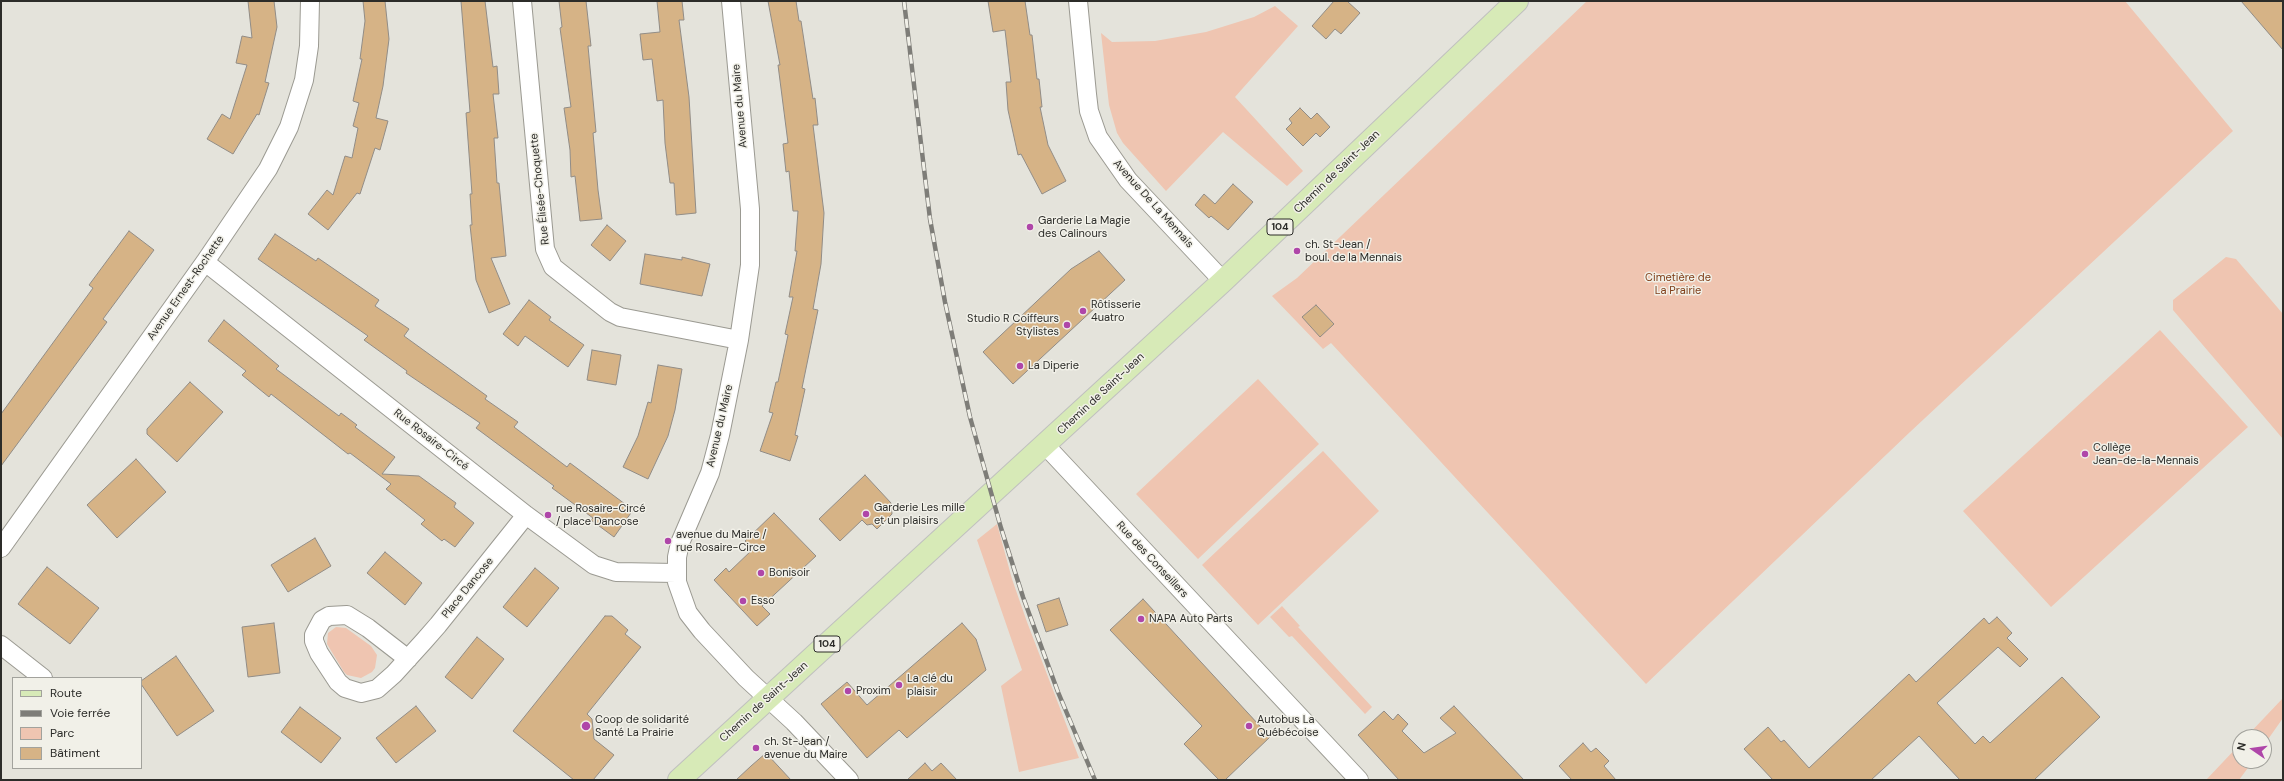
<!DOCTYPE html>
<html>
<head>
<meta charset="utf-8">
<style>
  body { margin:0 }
  #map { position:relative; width:2284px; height:781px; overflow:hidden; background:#e4e3db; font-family:"DM Sans",sans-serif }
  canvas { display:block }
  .frame { position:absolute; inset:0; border:2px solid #2c2c29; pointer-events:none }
  .legend { position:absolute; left:12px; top:677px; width:130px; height:92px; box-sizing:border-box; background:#f1f0e8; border:1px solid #a2a29c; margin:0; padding:5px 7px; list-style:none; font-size:12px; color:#2c2c29 }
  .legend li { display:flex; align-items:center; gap:8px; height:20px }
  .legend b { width:20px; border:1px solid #a2a29c }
  .north { position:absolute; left:2232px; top:729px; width:40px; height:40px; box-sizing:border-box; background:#f1f0e8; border:1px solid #a2a29c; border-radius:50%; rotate:283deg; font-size:11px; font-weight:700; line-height:16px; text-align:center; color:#2c2c29 }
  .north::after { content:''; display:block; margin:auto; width:14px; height:18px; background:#af46a9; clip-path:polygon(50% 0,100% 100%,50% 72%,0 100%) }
</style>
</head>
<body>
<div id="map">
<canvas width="2284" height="781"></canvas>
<div class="frame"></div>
<ul class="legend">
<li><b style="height:5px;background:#d7eab7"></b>Route</li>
<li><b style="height:5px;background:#7e7d78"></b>Voie ferrée</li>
<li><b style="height:11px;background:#efc5b1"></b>Parc</li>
<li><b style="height:11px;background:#d6b386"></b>Bâtiment</li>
</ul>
<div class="north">N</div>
</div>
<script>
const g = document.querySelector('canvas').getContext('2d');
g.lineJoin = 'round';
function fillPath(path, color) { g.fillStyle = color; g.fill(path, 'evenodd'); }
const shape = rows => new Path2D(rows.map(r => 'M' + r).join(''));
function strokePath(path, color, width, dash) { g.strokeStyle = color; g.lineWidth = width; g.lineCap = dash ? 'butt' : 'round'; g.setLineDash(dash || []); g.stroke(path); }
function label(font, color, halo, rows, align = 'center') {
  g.font = font + ' "DM Sans",sans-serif'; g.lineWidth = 3; g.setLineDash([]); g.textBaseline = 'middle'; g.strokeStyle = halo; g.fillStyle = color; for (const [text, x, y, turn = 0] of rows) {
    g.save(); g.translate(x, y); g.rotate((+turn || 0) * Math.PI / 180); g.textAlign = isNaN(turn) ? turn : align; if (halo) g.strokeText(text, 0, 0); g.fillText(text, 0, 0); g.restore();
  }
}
const green = shape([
  [1587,1,2125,1,2233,131,1910,432,1646,684,1331,343,1323,349,1272,296,1297,278],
  [1275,6,1298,26,1235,97,1303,171,1287,186,1223,132,1166,191,1123,143,1117,133,1109,105,1101,33,1112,42,1155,41,1206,32,1254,17],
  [2226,257,2236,259,2283,314,2283,439,2173,310,2173,300],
  [2160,330,2248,427,2051,607,1963,511],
  [1258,379,1319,444,1198,559,1136,494],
  [1323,451,1379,511,1258,625,1202,565],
  [997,524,1012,579,1027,622,1079,758,1019,772,1001,686,1022,670,977,540],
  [1282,606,1300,626,1298,627,1300,629,1372,707,1365,714,1292,636,1289,637,1270,617],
  [336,627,346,628,371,646,377,655,375,668,372,672,361,678,347,675,344,672,327,644,328,633],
  [2283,698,2283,718,2264,745,2264,737,2246,737],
  [2240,744,2240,761,2253,761,2239,780,2206,780]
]);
const building = shape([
  [248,1,274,1,277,27,265,82,269,83,259,115,257,114,233,154,207,139,222,114,230,119,247,65,236,63,242,36,252,38,248,1],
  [363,1,385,1,389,39,383,86,376,118,388,121,380,150,375,148,360,194,357,193,328,230,308,214,327,190,333,195,345,156,352,158,358,128,353,126,359,103,353,101,362,59,360,59,365,21,363,1],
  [461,1,485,1,493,67,497,66,499,94,493,94,498,138,494,138,497,183,499,183,506,256,491,258,510,304,489,313,476,280,470,225,472,225,470,194,472,194,466,113,470,112,461,1],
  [559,1,586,1,591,46,588,46,596,132,593,133,598,190,602,219,580,221,575,176,571,177,570,150,564,108,571,107,560,28,562,27,559,1],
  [657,1,682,1,684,20,679,20,689,97,696,213,676,215,674,183,670,183,665,143,663,100,657,101,652,59,643,60,640,34,660,32,657,1],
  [768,1,796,1,799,21,801,21,813,99,815,98,818,125,813,125,824,213,821,264,813,309,818,310,802,388,805,389,795,435,798,436,790,461,760,451,773,413,769,412,776,382,778,382,788,335,785,334,793,297,789,297,797,251,795,251,798,211,793,211,789,171,786,172,783,144,788,143,778,65,780,65,768,1],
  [988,1,1025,1,1030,35,1032,35,1037,79,1039,79,1042,107,1040,107,1048,145,1066,181,1042,194,1021,154,1018,155,1008,110,1006,82,1011,82,1005,30,993,32,988,1],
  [1334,1,1347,1,1360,13,1341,34,1335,29,1326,39,1312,26,1334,1],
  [2241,1,2283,1,2283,50,2241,1],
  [1300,108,1311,119,1317,113,1330,127,1320,137,1316,133,1303,146,1286,129,1292,123,1289,119,1300,108],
  [1233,184,1253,202,1228,230,1211,216,1209,218,1195,205,1204,194,1215,204,1233,184],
  [607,225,626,241,610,261,591,245,607,225],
  [129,231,154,250,103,319,107,322,1,466,1,414,93,288,89,285,129,231],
  [275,234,316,261,318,258,379,300,375,306,409,329,404,336,487,396,485,399,518,422,514,427,567,467,570,463,633,510,614,537,591,520,593,518,552,488,554,486,476,428,480,423,406,373,407,371,364,340,368,336,258,259,275,234],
  [1099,251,1125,280,1013,384,983,352,1071,269,1099,251],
  [645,254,682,260,682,257,710,264,702,296,640,284,645,254],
  [529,300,551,317,549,320,584,345,568,367,525,336,518,346,503,334,529,300],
  [1316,305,1334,324,1320,337,1302,317,1316,305],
  [224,320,279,366,276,369,339,416,341,413,357,425,355,427,395,457,382,474,419,476,456,503,454,507,474,523,455,547,444,539,442,541,421,524,425,520,386,489,391,484,350,453,348,454,271,394,269,397,242,375,246,371,208,341,224,320],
  [592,350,621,355,616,385,587,380,592,350],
  [658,365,682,369,675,410,668,436,648,479,623,467,638,436,648,402,651,403,658,365],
  [190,382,223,412,177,462,147,434,147,429,190,382],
  [136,459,166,492,117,538,87,505,136,459],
  [865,475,891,503,892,514,877,529,872,524,867,525,862,520,840,541,819,519,865,475],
  [774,513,816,556,762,606,770,614,757,626,714,580,726,568,729,572,753,549,745,541,774,513],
  [315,538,331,566,288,592,271,565,315,538],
  [385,552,422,583,405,605,367,573,385,552],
  [47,567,99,608,70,644,18,604,47,567],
  [535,568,559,588,527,627,503,607,535,568],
  [1059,598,1068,625,1046,632,1037,605,1059,598],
  [1143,599,1270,737,1225,780,1219,780,1184,744,1202,726,1110,630,1143,599],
  [605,616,612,616,628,630,625,634,641,647,587,714,592,719,594,739,614,755,593,780,574,780,513,731,605,616],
  [1997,617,2012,633,2007,638,2028,659,2020,667,1998,647,1937,703,1975,744,1983,736,1990,743,2062,677,2100,717,2034,780,1960,780,1919,736,1871,780,1773,780,1744,749,1768,727,1781,742,1784,740,1809,768,1909,674,1916,682,1984,618,1989,624,1997,617],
  [274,623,280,673,248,677,242,627,274,623],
  [962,623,976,639,986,670,907,738,899,730,867,758,821,704,847,682,867,705,962,623],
  [477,637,504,659,472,699,445,677,477,637],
  [176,656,214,711,177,736,141,684,141,681,176,656],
  [416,706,436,731,396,763,376,738,416,706],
  [1454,706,1524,780,1399,780,1358,735,1384,711,1393,720,1398,714,1408,724,1402,731,1424,753,1456,733,1440,718,1454,706],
  [300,707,341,738,321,763,281,732,300,707],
  [1583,743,1591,752,1596,748,1609,761,1604,766,1616,780,1572,780,1559,766,1583,743],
  [766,753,791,780,736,780,751,766,766,753],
  [925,763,932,771,941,763,957,780,907,780,925,763]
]);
const street = shape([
  [522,1,545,249,553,267,610,312,620,317,739,340],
  [731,1,750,209,750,265,739,340,720,435,710,473,680,543,677,557,677,582,688,613,702,631,746,678,794,722,849,780],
  [1078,1,1087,94,1089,111,1098,137,1128,180,1223,281],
  [205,262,526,515,594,565,616,572,676,573],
  [1045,445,1359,780],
  [1,548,205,262,268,169,289,127,304,80,309,46,310,1],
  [1,645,43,678],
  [408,659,368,628,347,615,329,616,322,620,314,635,314,641,319,653,338,682,345,688,361,693,377,689,394,674,424,641,438,625,526,515]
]);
const primary = shape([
  [679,780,1223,281,1517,1]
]);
const rail = shape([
  [904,1,930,219,945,302,970,417,1001,528,1023,597,1058,692,1095,780]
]);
const markers = [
  [1030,227,4,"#af46a9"],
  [1297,251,4,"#af46a9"],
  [1083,311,4,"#af46a9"],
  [1067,325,4,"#af46a9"],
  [1020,366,4,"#af46a9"],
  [2085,454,4,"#af46a9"],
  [866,514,4,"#af46a9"],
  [548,515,4,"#af46a9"],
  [668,541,4,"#af46a9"],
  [761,573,4,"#af46a9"],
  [743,601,4,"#af46a9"],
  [1141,619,4,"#af46a9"],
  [899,685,4,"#af46a9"],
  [848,691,4,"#af46a9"],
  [586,726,5,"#af46a9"],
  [1249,726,4,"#af46a9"],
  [756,748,4,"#af46a9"]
];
const shields = [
  [1280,227,26],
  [827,644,26]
];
const shieldNames = [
  ["104",1280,227],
  ["104",827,644]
];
const streetNames = [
  ["Avenue du Maire",740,106,-95],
  ["Chemin de Saint-Jean",1337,172,-44],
  ["Rue Élisée-Choquette",540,189,-96],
  ["Avenue De La Mennais",1153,204,48],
  ["Avenue Ernest-Rochette",186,288,-55],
  ["Chemin de Saint-Jean",1101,394,-43],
  ["Avenue du Maire",720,426,-77],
  ["Rue Rosaire-Circé",431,440,38],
  ["Rue des Conseillers",1152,560,47],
  ["Place Dancose",468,588,-51],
  ["Chemin de Saint-Jean",764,702,-42]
];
const poiNames = [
  ["Garderie La Magie",1038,221],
  ["des Calinours",1038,234],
  ["ch. St-Jean /",1305,245],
  ["boul. de la Mennais",1305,258],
  ["Rôtisserie",1091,305],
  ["4uatro",1091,318],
  ["Studio R Coiffeurs",1059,319,"right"],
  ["Stylistes",1059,332,"right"],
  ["La Diperie",1028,366],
  ["Collège",2093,448],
  ["Jean-de-la-Mennais",2093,461],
  ["Garderie Les mille",874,508],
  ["et un plaisirs",874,521],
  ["rue Rosaire-Circé",556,509],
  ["/ place Dancose",556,522],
  ["avenue du Maire /",676,535],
  ["rue Rosaire-Circe",676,548],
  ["Bonisoir",769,573],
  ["Esso",751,601],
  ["NAPA Auto Parts",1149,619],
  ["La clé du",907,679],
  ["plaisir",907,692],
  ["Proxim",856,691],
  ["Coop de solidarité",595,720],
  ["Santé La Prairie",595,733],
  ["Autobus La",1257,720],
  ["Québécoise",1257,733],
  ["ch. St-Jean /",764,742],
  ["avenue du Maire",764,755]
];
const parkNames = [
  ["Cimetière de",1678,278],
  ["La Prairie",1678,291]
];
fillPath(green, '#efc5b1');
fillPath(building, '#d6b386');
strokePath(building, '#918c86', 1);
strokePath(street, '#9b9a92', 20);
strokePath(primary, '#c0c0bf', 24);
strokePath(street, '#fff', 18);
strokePath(primary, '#d7eab7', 22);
strokePath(rail, '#7e7d78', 4.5);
strokePath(rail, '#f1f0e8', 3, [9]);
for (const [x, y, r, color] of markers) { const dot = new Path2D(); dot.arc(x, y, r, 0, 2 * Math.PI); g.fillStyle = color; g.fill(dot); strokePath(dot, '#f1f0e8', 1.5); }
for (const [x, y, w] of shields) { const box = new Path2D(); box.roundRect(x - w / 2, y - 8, w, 16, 3); g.fillStyle = '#f1f0e8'; g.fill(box); strokePath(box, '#2c2c29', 1); }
label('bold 10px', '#2c2c29', null, shieldNames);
label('11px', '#2c2c29', '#f1f0e8', streetNames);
label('11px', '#2c2c29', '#f1f0e8', poiNames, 'left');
label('11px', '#7f3e18', '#f1f0e8', parkNames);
</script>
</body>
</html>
